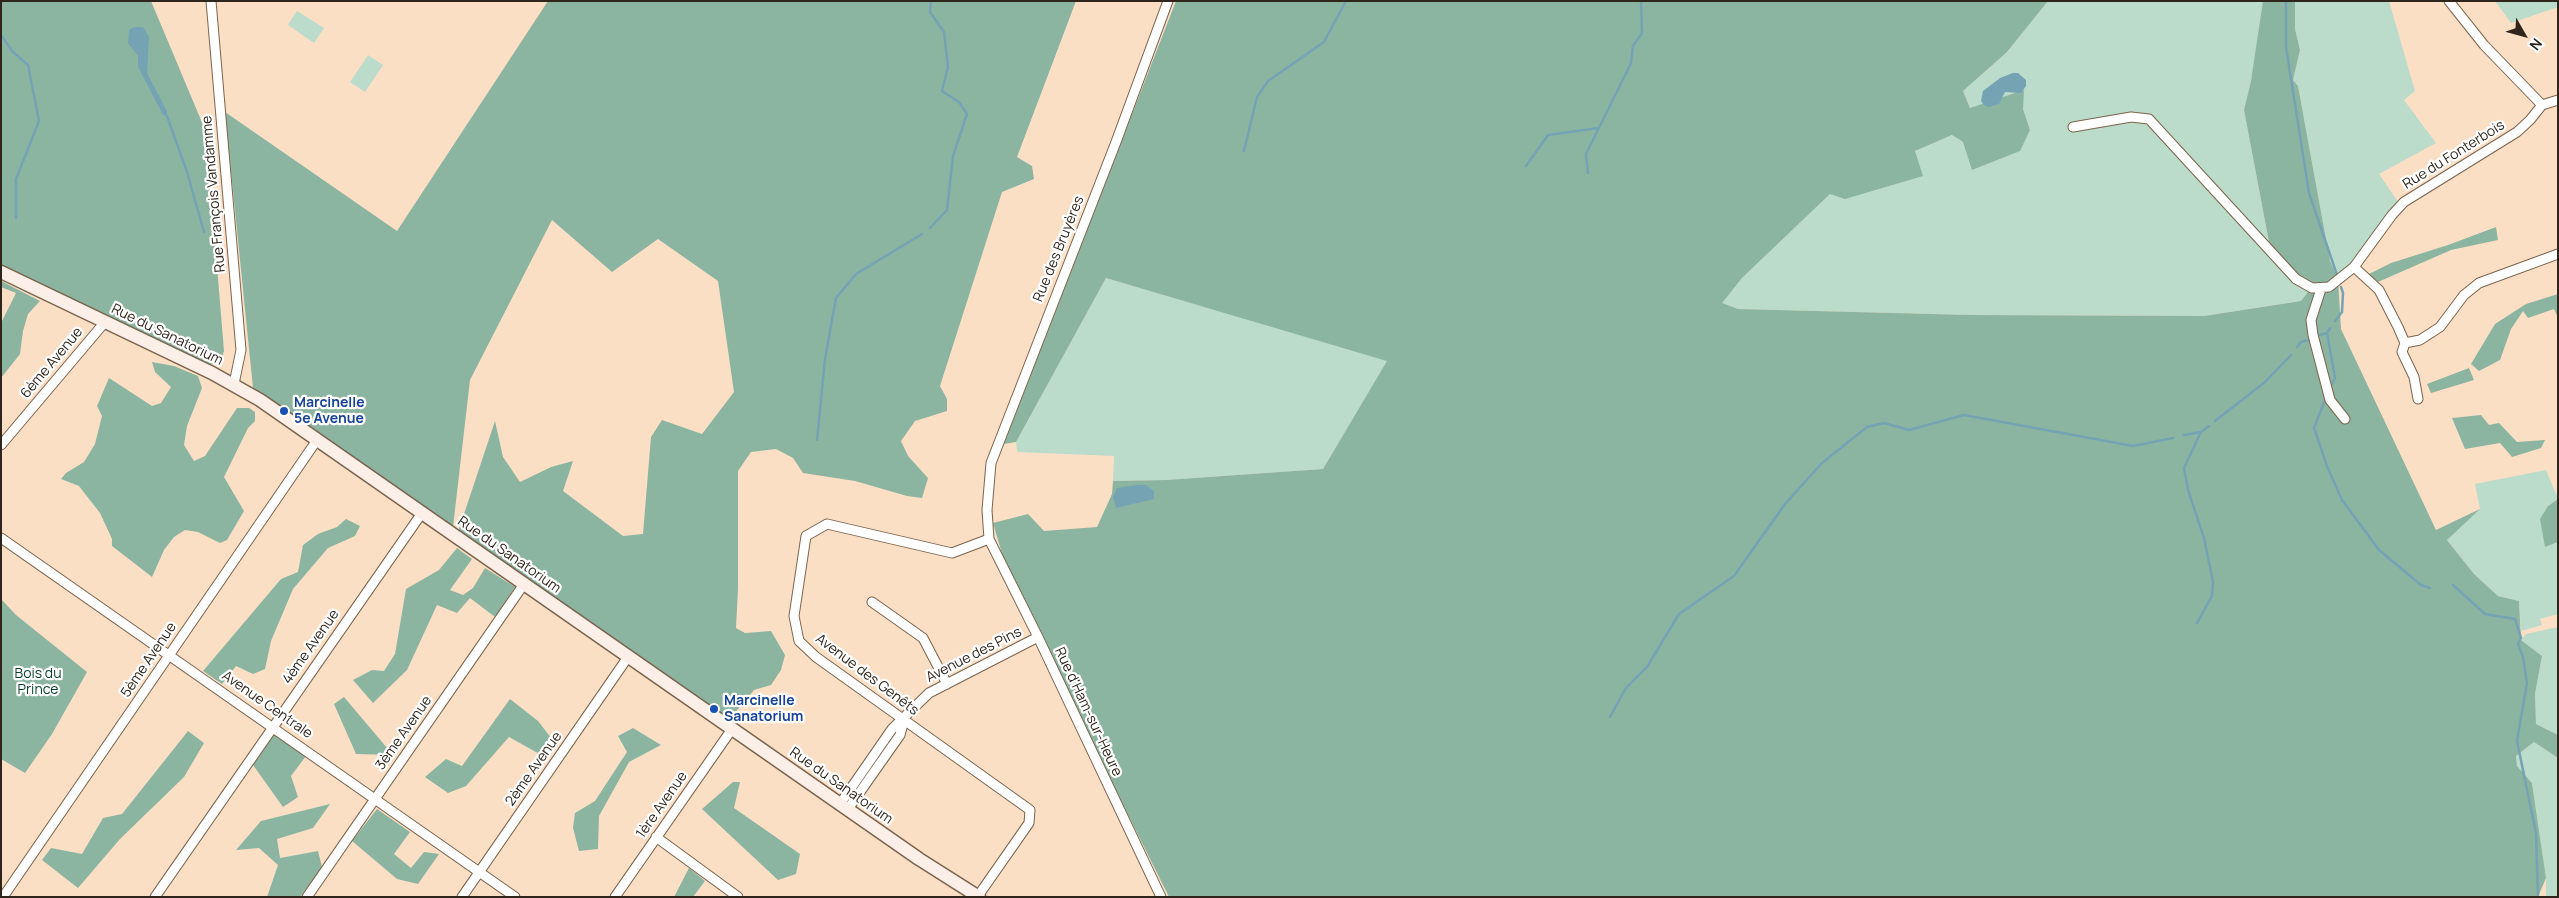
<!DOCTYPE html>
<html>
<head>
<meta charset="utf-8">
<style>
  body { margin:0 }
  #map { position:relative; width:2559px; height:898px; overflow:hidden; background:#fadfc5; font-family:Manrope,sans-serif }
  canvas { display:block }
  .frame { position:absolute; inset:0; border:2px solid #2f251b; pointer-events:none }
  .north { position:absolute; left:2499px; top:10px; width:50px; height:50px; -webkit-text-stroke:4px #fff; paint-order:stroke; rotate:128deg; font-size:14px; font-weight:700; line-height:20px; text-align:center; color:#2f251b }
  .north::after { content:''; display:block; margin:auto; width:18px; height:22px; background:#2f251b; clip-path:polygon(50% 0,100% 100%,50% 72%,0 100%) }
</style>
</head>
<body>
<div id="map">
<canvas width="2559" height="898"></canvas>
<div class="frame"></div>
<div class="north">N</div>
</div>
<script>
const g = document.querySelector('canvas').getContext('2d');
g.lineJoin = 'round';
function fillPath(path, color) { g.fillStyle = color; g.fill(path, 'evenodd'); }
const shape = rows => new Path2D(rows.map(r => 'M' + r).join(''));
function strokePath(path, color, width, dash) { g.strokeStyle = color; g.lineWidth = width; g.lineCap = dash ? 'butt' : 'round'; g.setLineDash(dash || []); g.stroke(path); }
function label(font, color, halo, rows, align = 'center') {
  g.font = font + ' Manrope,sans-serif'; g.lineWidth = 4.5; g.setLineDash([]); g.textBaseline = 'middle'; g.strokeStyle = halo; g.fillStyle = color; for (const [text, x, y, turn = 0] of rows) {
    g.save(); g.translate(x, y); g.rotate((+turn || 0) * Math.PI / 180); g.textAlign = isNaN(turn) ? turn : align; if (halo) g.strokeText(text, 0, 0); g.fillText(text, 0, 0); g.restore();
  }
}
const green = shape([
  [2048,1,2263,1,2264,5,2251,81,2244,110,2269,242,2308,292,2301,301,2204,316,1971,315,1738,309,1721,303,1742,278,1830,194,1884,187,1922,176,1915,151,1952,135,1963,142,2030,130,2023,109,1970,108,1963,91,2007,52],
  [2295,1,2389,1,2415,91,2404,100,2436,143,2379,174,2398,202,2369,243,2338,279,2330,261,2298,86,2293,80,2300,50,2295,29],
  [2495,1,2558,1,2558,7,2511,23],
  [297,11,324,28,314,43,288,25],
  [368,55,383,65,365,92,350,82],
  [1106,278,1388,360,1323,469,1166,480,1113,481,1114,456,1017,452,1016,442],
  [2546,470,2558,499,2548,506,2545,547,2558,542,2558,614,2540,619,2542,625,2521,631,2519,601,2498,596,2474,574,2447,540,2458,526,2480,509,2475,484],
  [2558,627,2558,735,2536,724,2535,694,2542,656,2521,640,2526,634],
  [2534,742,2558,758,2558,897,2546,897,2546,878,2532,783,2517,766,2516,756]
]);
const forest = shape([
  [1,1,151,1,206,132,224,351,219,366,192,360,1,266],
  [548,1,1076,1,1017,157,1032,166,1034,179,1002,192,940,386,947,399,947,411,915,421,901,441,908,456,928,478,922,498,907,496,855,481,803,473,793,458,776,449,751,452,738,471,738,589,736,628,745,633,771,631,785,655,781,670,771,685,754,690,729,720,458,532,495,421,503,457,520,482,551,467,573,461,563,491,623,536,643,534,651,437,662,420,702,434,734,392,718,281,658,239,612,272,552,220,470,380,453,527,253,388,225,112,397,231],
  [1176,1,2048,1,2007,52,1963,91,1970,108,2024,90,2023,109,2030,130,2020,151,1972,170,1963,142,1952,135,1915,151,1923,176,1845,199,1830,194,1742,278,1722,303,1738,309,1971,315,2204,316,2301,301,2308,292,2311,284,2298,279,2269,242,2244,110,2251,81,2263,1,2295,1,2295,29,2300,50,2293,80,2298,86,2330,261,2338,279,2341,329,2436,530,2480,509,2447,540,2474,574,2498,596,2519,601,2521,640,2542,656,2535,694,2536,724,2558,735,2558,758,2534,742,2516,756,2517,766,2532,783,2546,878,2538,897,1169,897,1008,574,993,523,1028,514,1044,531,1097,527,1112,494,1113,481,1166,480,1323,469,1387,361,1106,278,1016,442,1004,444],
  [2496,227,2498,240,2451,250,2378,282,2369,274,2391,263,2448,245],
  [1,281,40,301,28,314,23,331,20,354,1,378,1,323,16,293,1,287],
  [2558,294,2558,318,2554,309,2528,318,2523,311,2511,329,2500,360,2479,371,2471,364,2495,324,2526,304],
  [152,362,174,366,198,376,202,388,187,426,184,445,194,461,205,456,237,408,249,408,255,412,255,421,248,428,224,477,244,511,227,540,220,543,198,532,185,530,174,537,164,550,152,577,112,546,112,539,100,513,79,486,61,479,66,473,84,462,95,444,102,416,97,406,109,378,152,406,161,403,171,387,155,372],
  [2469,368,2474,380,2431,393,2427,384],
  [2481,415,2489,425,2499,423,2517,442,2545,440,2541,448,2512,457,2500,443,2465,449,2452,418],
  [2558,499,2558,542,2545,547,2540,519,2548,506],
  [346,519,360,526,355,536,328,548,293,589,271,641,265,669,253,674,236,666,222,684,203,671,281,579,298,572,303,545,318,534,337,527],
  [457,548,472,559,450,590,463,595,473,588,485,568,515,587,495,617,470,598,457,613,437,605,407,670,373,703,353,680,372,670,384,671,395,654,406,589,439,570],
  [1,599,16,615,87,672,52,734,25,773,1,759],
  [344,697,393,755,356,754,334,704],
  [510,699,538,721,555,743,543,756,509,737,466,786,448,793,425,777,446,759,462,766],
  [633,728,661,745,629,762,599,816,598,849,579,851,573,828,575,813,595,801,627,752,618,736],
  [188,731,204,743,184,777,120,839,78,888,42,860,51,848,82,854,103,818,122,814],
  [274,734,306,756,291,776,298,797,283,807,253,765],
  [733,782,740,782,734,808,800,854,796,874,778,880,702,809],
  [330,804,313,828,277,839,280,858,318,851,322,867,300,897,267,897,278,865,259,848,236,850,261,821],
  [377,809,410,832,394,854,411,868,424,852,439,854,418,884,397,879,352,841],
  [689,868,705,881,693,897,674,897]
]);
const water = shape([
  [134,27,143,27,149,37,147,73,167,111,167,116,163,115,138,67,138,56,128,43,129,30],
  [2013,73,2018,73,2026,80,2026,86,2021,93,2005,92,1999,104,1988,107,1984,105,1981,101,1983,91,2000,78],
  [1136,485,1146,485,1154,491,1154,499,1116,508,1113,497,1117,488]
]);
const stream = shape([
  [2286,1,2286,47,2309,193,2337,275],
  [1,35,13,52,28,65,39,121,16,179,16,218],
  [167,116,187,172,204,232],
  [1244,151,1257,97,1268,81,1324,42,1346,1],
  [1526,166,1548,135,1599,128],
  [1588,173,1586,154,1631,63,1633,46,1642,33,1641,1],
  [930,228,947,210,953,156,967,114,959,102,942,91,948,67,944,32,930,12,931,1],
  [2335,321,2342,312,2343,293,2341,287],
  [2330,328,2327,333,2335,378,2332,384],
  [2320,335,2327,333],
  [2297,347,2301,342,2309,340],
  [2325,400,2314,428,2327,466,2342,500,2379,550,2421,585,2430,588],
  [2215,421,2265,382,2291,355],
  [2184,435,2201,432,2209,426],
  [817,440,825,359,836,298,856,274,922,234],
  [2453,585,2485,614,2515,619,2521,638,2518,644,2523,657,2527,683,2517,741,2536,833,2538,897],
  [2197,623,2212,596,2213,582,2204,538,2188,490,2184,468,2201,432],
  [1610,717,1626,688,1647,667,1679,614,1734,576,1785,504,1822,463,1867,427,1884,423,1909,430,1964,415,2133,446,2173,438]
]);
const street = shape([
  [211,1,241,350,234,384],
  [2542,105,2558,100],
  [2073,127,2131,117,2149,119,2296,279,2312,288,2329,287,2354,267,2392,215,2404,202,2517,132,2530,120,2542,105,2484,45,2449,1],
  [2354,267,2379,290,2398,327,2405,343,2402,352,2414,377,2418,399],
  [2321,289,2311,320,2313,335,2330,400,2345,419],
  [2405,343,2420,340,2440,327,2464,295,2479,283,2558,254],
  [1,445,105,322],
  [1,538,515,897],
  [872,602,923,638,947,684],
  [840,804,892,729,929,693,1038,637],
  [848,809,900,735,904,720],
  [656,837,738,897],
  [978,896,1029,823,1030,810,816,657,799,641,794,616,806,536,827,524,952,553,989,539],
  [3,897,317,440],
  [155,897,422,513],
  [307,897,524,584],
  [462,897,628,657],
  [615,897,732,729],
  [1161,897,1038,637,989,539,987,510,991,463,1116,142,1168,1]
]);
const secondary = shape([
  [1,272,212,373,260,400,919,859,979,897]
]);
const markers = [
  [284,411,5,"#1a4fb4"],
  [714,709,5,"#1a4fb4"]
];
const streetNames = [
  ["Rue du Fonterbois",2454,155,-32],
  ["Rue François Vandamme",214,194,-95],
  ["Rue des Bruyères",1059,249,-68],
  ["Rue du Sanatorium",167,335,26],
  ["6ème Avenue",52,363,-50],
  ["Rue du Sanatorium",509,555,35],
  ["4ème Avenue",311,647,-55],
  ["Avenue des Pins",974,655,-27],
  ["5ème Avenue",149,660,-56],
  ["Avenue des Genêts",867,675,37],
  ["Avenue Centrale",267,705,35],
  ["Rue d'Ham-sur-Heure",1088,712,65],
  ["3ème Avenue",404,733,-55],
  ["2ème Avenue",534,769,-55],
  ["Rue du Sanatorium",841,786,35],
  ["1ère Avenue",662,805,-55]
];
const transitNames = [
  ["Marcinelle",294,403],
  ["5e Avenue",294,419],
  ["Marcinelle",724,701],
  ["Sanatorium",724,717]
];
const parkNames = [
  ["Bois du",38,674],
  ["Prince",38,690]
];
fillPath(green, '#bbdbcb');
fillPath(forest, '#8bb5a1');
fillPath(water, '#76a3b3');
strokePath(stream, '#76a3b3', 2.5);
strokePath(street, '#7a634c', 11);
strokePath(secondary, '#7a634c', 15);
strokePath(street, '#fff', 9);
strokePath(secondary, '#fcefe8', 12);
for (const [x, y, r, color] of markers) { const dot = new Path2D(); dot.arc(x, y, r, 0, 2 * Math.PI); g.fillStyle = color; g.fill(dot); strokePath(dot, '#fff', 2); }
label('14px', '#2f251b', '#fff', streetNames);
label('bold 14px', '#164399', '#fff', transitNames, 'left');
label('14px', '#043f2c', '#fff', parkNames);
</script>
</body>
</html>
